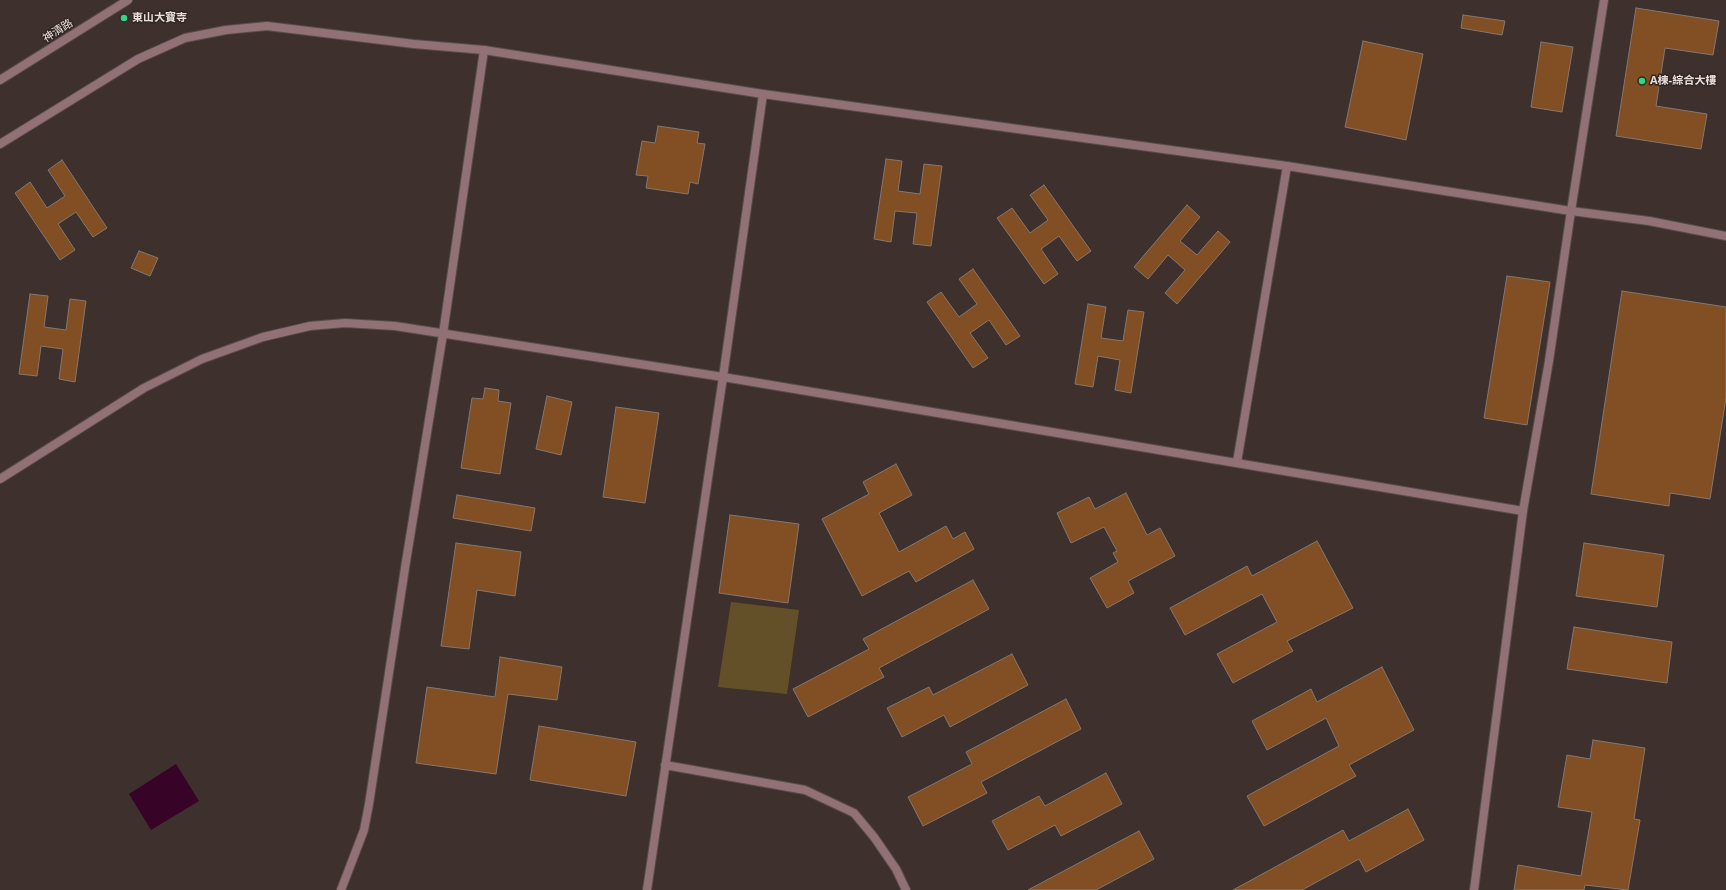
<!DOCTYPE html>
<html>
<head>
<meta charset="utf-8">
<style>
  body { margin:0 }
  canvas { display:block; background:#3e302d }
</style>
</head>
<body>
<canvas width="1726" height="890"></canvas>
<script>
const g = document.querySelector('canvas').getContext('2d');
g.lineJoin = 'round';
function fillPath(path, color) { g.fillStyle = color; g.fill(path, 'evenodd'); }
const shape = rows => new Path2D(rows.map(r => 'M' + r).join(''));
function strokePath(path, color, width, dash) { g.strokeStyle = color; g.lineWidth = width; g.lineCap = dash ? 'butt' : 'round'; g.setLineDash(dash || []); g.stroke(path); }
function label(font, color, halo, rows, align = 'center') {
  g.font = font + ' "Open Sans","Noto Sans TC",sans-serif'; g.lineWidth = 3; g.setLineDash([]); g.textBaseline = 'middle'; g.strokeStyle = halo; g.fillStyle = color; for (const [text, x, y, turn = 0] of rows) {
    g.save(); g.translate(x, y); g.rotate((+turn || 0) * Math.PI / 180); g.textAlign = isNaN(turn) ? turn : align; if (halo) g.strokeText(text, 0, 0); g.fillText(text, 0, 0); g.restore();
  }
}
const green = shape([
  [731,602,799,610,787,694,718,687]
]);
const water = shape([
  [176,764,199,801,151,830,129,794]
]);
const building = shape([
  [1636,8,1719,21,1713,55,1665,48,1656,106,1707,114,1701,149,1616,136,1636,8],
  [1463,15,1505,21,1502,35,1461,28,1463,15],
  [1363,41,1423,54,1406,140,1345,127,1363,41],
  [1541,42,1573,47,1562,112,1531,107,1541,42],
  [658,126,699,132,697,143,705,144,698,184,690,182,688,194,646,188,648,176,636,175,642,141,655,143,658,126],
  [886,159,902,161,898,191,920,194,924,164,942,166,931,246,913,244,917,213,895,211,891,242,874,239,886,159],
  [62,160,107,228,93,237,76,212,58,224,75,250,60,260,15,193,30,182,47,208,65,196,48,170,62,160],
  [1044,185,1091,251,1077,261,1059,236,1041,249,1058,274,1044,284,997,218,1012,208,1030,233,1048,220,1030,195,1044,185],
  [1187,205,1200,217,1180,241,1197,255,1218,231,1230,242,1177,304,1165,293,1185,270,1168,255,1148,279,1134,267,1187,205],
  [139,251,158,258,150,276,131,268,139,251],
  [973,269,1020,336,1006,345,989,320,970,333,988,358,973,368,927,302,941,292,959,317,977,304,959,279,973,269],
  [1507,276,1550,282,1527,425,1484,418,1507,276],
  [1622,291,1726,307,1726,398,1710,499,1670,493,1669,506,1591,494,1622,291],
  [30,294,48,296,44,327,66,330,70,299,86,301,75,382,59,379,63,349,41,346,37,376,19,374,30,294],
  [1088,304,1106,307,1101,338,1123,341,1128,310,1144,312,1131,393,1115,390,1120,360,1098,356,1093,387,1075,384,1088,304],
  [485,388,499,390,498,401,511,403,500,474,461,468,472,398,483,399,485,388],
  [547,396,572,402,561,455,536,449,547,396],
  [616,407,659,413,645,503,603,497,616,407],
  [896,464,912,495,879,513,899,552,946,526,953,539,965,532,974,549,916,582,909,571,862,596,822,519,869,494,863,482,896,464],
  [1126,493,1147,535,1160,528,1175,556,1128,581,1134,593,1107,608,1090,578,1118,562,1113,553,1117,551,1104,527,1071,543,1057,513,1089,497,1095,509,1126,493],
  [457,495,535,508,531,531,453,518,457,495],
  [730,515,799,524,788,603,719,593,730,515],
  [1317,541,1353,608,1287,641,1293,651,1233,683,1217,654,1277,622,1262,594,1185,635,1170,608,1247,566,1252,576,1317,541],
  [456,543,521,552,515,596,477,590,469,649,441,646,456,543],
  [1584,543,1664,555,1657,607,1576,596,1584,543],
  [973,580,989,609,879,668,884,677,808,717,793,689,869,649,863,639,973,580],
  [1574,627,1672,642,1667,683,1567,669,1574,627],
  [1012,654,1028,685,950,727,944,715,902,737,887,708,929,687,933,695,1012,654],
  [500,657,562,667,557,700,508,694,496,774,416,763,427,687,495,697,500,657],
  [1382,667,1414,730,1349,765,1356,776,1264,826,1247,796,1339,746,1326,718,1267,750,1252,721,1311,689,1317,702,1382,667],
  [1066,699,1081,729,981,782,987,793,923,826,908,797,972,764,966,752,1066,699],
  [539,726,636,742,626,796,530,780,539,726],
  [1593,740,1645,748,1634,819,1640,820,1628,890,1585,885,1584,890,1514,890,1518,865,1581,876,1592,812,1558,807,1567,755,1590,759,1593,740],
  [1106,773,1122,804,1061,836,1055,825,1008,850,992,821,1039,796,1045,806,1106,773],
  [1408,809,1424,840,1366,872,1359,859,1302,890,1233,890,1343,830,1349,841,1408,809],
  [1139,831,1154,859,1096,890,1028,890,1139,831]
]);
const service = shape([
  [1237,462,1287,166],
  [0,479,144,388,202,359,263,337,310,326,345,323,395,326,723,377,1523,511],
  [665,765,805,790,854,813,874,837,896,869,906,890],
  [341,890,364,830,369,804,405,568,443,334,484,50],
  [647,890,723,377,763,94],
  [1474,890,1523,511,1549,361,1571,211,1604,0]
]);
const minor = shape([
  [0,144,138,59,185,38,226,30,267,26,414,44,484,50,763,94,1287,166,1571,211,1649,221,1726,236]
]);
const tertiary = shape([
  [0,80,128,0]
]);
const markers = [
  [124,18,4,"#2dd883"],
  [1642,81,4,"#2dd883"]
];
const poiNames = [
  ["東山大寶寺",132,18],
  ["A棟-綜合大樓",1650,81]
];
const streetNames = [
  ["神清路",58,31,-32]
];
fillPath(green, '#634f28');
fillPath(water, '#370326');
fillPath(building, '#824e23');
strokePath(building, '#84776e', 1);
strokePath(service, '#594c49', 10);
strokePath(minor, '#594c49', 10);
strokePath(tertiary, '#594c49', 10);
strokePath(service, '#917175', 8);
strokePath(minor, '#917175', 8);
strokePath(tertiary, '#917175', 8);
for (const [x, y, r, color] of markers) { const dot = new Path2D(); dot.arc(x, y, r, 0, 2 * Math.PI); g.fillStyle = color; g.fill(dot); strokePath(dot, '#332623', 1.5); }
label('bold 11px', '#e9e0de', '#332623', poiNames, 'left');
label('11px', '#e9e0de', '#332623', streetNames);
</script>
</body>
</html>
